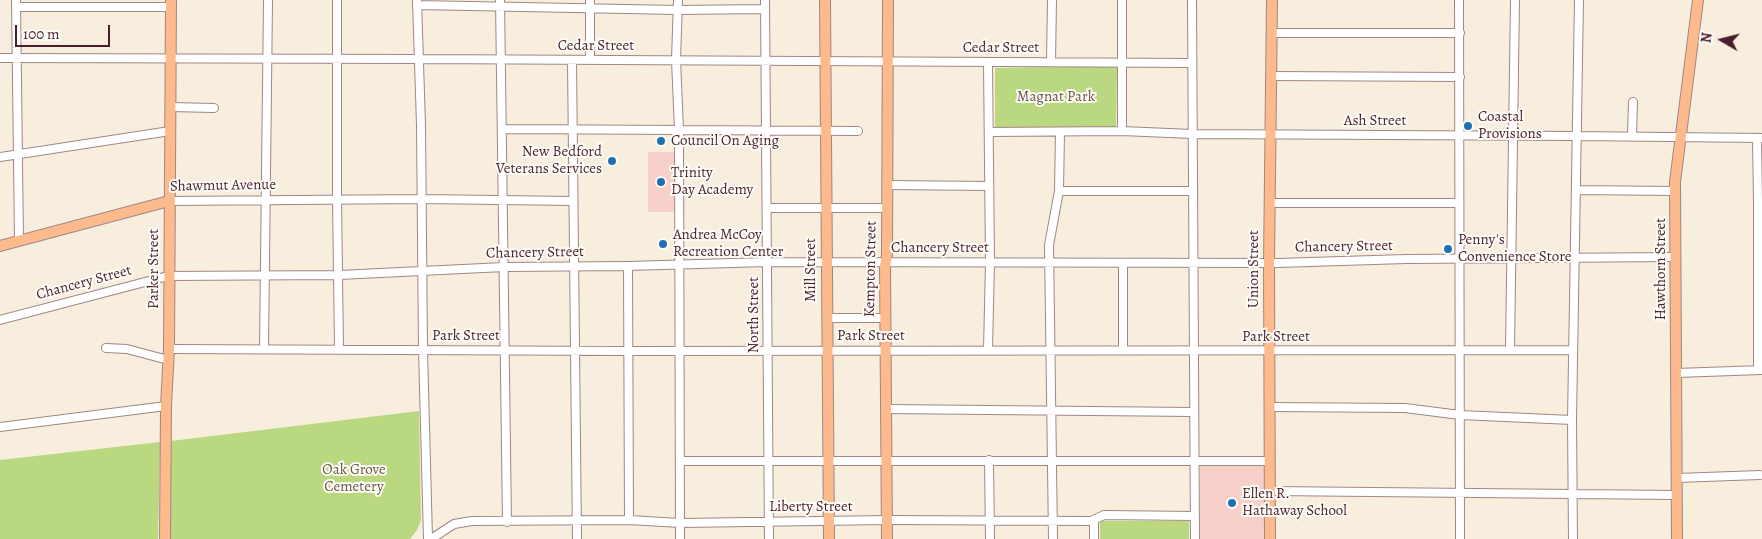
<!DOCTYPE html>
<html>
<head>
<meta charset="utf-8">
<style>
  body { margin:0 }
  #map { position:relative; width:1762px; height:539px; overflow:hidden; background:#f8eede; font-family:Alegreya,serif }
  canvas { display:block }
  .north { position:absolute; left:1697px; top:15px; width:50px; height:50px; -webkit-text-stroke:4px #fdfcf7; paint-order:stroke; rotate:278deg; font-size:14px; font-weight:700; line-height:20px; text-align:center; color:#4a1f2b }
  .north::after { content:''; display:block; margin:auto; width:18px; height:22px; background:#4a1f2b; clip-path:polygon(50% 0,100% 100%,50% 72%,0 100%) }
  .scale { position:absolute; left:15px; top:25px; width:95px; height:22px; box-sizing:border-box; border:2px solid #4a1f2b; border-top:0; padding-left:6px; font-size:15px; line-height:18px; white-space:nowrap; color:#4a1f2b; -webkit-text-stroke:4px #fdfcf7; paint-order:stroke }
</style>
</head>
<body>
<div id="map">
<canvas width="1762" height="539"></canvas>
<div class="north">N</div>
<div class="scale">100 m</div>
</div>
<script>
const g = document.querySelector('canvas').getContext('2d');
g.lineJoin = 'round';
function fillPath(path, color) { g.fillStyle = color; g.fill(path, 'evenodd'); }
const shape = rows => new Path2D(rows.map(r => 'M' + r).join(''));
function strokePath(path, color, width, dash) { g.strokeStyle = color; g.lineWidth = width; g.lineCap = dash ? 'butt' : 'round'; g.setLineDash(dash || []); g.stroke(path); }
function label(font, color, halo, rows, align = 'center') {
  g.font = font + ' Alegreya,serif'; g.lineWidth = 4; g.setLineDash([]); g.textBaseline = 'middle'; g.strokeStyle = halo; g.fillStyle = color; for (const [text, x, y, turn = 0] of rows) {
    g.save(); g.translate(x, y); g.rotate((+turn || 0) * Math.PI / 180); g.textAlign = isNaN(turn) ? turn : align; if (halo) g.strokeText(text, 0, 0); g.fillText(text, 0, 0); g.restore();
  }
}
const built = shape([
  [648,152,674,152,674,212,648,212],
  [1200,466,1265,466,1264,539,1200,539]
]);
const green = shape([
  [1117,66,1116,128,995,127,995,68],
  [419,411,421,520,417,530,410,539,170,539,171,441],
  [160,442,158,539,0,539,0,460],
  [1189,521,1189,539,1100,539,1100,521]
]);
const minor = shape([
  [16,0,19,240],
  [337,0,337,199,339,349],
  [417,0,421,125,423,350,428,539],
  [500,0,507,522],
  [590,0,590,60],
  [678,0,676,60,679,130,680,539],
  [765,0,769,539],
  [1192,0,1195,539],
  [1459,0,1460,539],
  [417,5,678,10,765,9],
  [16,7,171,7],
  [1272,33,1460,33],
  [0,58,419,59,1192,63],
  [572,60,577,539],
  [988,62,990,262,988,350],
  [1051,62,1052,0],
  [1271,76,1460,77],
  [170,107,214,108],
  [502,129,858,131],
  [1122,131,1122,0],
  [989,132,1122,131,1192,134,1576,136,1762,138],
  [1632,137,1633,102],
  [1757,138,1758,202,1758,370],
  [0,157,170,131],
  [887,185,989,186],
  [1576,190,1675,191],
  [1059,191,1192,191],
  [169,201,422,199,573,201],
  [1270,203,1459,203],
  [767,208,887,208],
  [1123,263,1123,350],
  [628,266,629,520],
  [827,318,885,318],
  [0,320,168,276,339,275,504,267,628,266,767,262,1278,263,1406,259,1675,257],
  [106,348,127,349,168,360],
  [169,349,628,351,1573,350],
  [264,349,268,0],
  [1510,350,1515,0],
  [1676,373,1762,370],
  [1269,407,1405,408,1460,415,1572,420],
  [886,409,1193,412],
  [0,427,166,406],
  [989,460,990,539],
  [680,461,1270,461],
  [1677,478,1760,475],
  [1270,491,1677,495],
  [431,539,454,524,472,521,629,520,680,523,887,520,1091,521,1104,515,1195,516],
  [1053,539,1049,245,1059,191,1060,132],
  [1094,539,1094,521],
  [1573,539,1572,420,1579,0]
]);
const major = shape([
  [825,0,829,539],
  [0,246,169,201],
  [165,539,166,406,169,349,171,0],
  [887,539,885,267,887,255,888,0],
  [1270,539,1269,263,1272,0],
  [1677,539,1675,182,1698,0]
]);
const markers = [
  [1468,126,5,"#1f6fb2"],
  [661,141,5,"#1f6fb2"],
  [612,161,5,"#1f6fb2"],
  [661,182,5,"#1f6fb2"],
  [663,244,5,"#1f6fb2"],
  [1448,249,5,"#1f6fb2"],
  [1232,503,5,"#1f6fb2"]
];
const streetNames = [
  ["Cedar Street",596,46],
  ["Cedar Street",1001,48],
  ["Ash Street",1375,121],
  ["Shawmut Avenue",223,186,-1],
  ["Chancery Street",1344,247,-1],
  ["Chancery Street",940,248],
  ["Chancery Street",535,253,-1],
  ["Parker Street",154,269,-90],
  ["Kempton Street",871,269,-89],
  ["Union Street",1254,269,-90],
  ["Hawthorn Street",1661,269,-90],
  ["Mill Street",811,270,-90],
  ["Chancery Street",84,283,-15],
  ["North Street",754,315,-90],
  ["Park Street",466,336],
  ["Park Street",871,336],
  ["Park Street",1276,337],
  ["Liberty Street",811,507]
];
const parkNames = [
  ["Magnat Park",1056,97],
  ["Oak Grove",354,470],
  ["Cemetery",354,487]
];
const poiNames = [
  ["Coastal",1478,117],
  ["Provisions",1478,134],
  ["Council On Aging",671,141],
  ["New Bedford",602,152,"right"],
  ["Veterans Services",602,169,"right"],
  ["Trinity",671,173],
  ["Day Academy",671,190],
  ["Andrea McCoy",673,235],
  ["Recreation Center",673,252],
  ["Penny's",1458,240],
  ["Convenience Store",1458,257],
  ["Ellen R.",1242,494],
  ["Hathaway School",1242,511]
];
fillPath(built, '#f7d0ca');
fillPath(green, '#b9d87f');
strokePath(minor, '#a18684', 10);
strokePath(major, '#a18684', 12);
strokePath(minor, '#fff', 8);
strokePath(major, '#fcba8d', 10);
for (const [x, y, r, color] of markers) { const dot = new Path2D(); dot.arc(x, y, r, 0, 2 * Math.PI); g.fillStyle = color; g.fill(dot); strokePath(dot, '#fdfcf7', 2); }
label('15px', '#4a1f2b', '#fdfcf7', streetNames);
label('15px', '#6b5644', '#fdfcf7', parkNames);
label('15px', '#4a1f2b', '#fdfcf7', poiNames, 'left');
</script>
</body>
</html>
